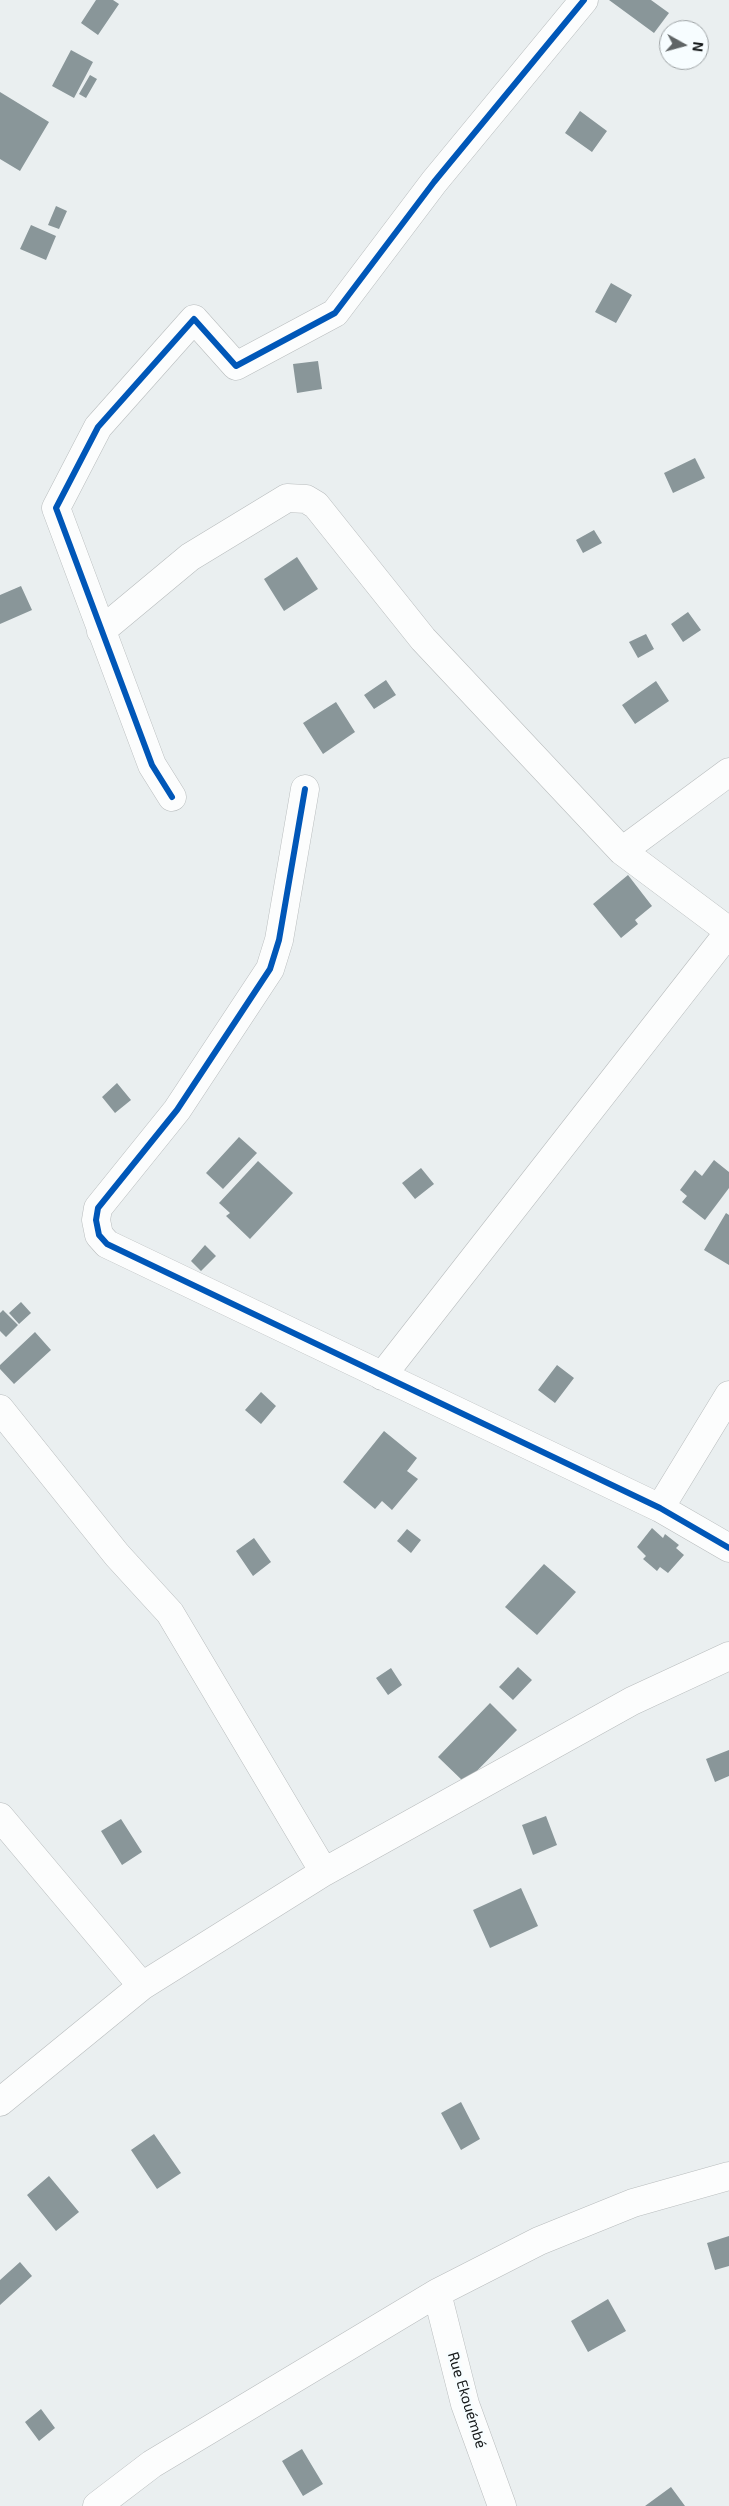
<!DOCTYPE html>
<html>
<head>
<meta charset="utf-8">
<style>
  body { margin:0 }
  #map { position:relative; width:729px; height:2506px; overflow:hidden; background:#eaeff0; font-family:"Exo 2",sans-serif }
  canvas { display:block }
  .north { position:absolute; left:659px; top:20px; width:50px; height:50px; box-sizing:border-box; background:#f7fdff; border:1px solid #9da2a4; border-radius:50%; rotate:97deg; font-size:14px; font-weight:700; line-height:20px; text-align:center; color:#161a1b }
  .north::after { content:''; display:block; margin:auto; width:18px; height:22px; background:#606566; clip-path:polygon(50% 0,100% 100%,50% 72%,0 100%) }
</style>
</head>
<body>
<div id="map">
<canvas width="729" height="2506"></canvas>
<div class="north">N</div>
</div>
<script>
const g = document.querySelector('canvas').getContext('2d');
g.lineJoin = 'round';
function fillPath(path, color) { g.fillStyle = color; g.fill(path, 'evenodd'); }
const shape = rows => new Path2D(rows.map(r => 'M' + r).join(''));
function strokePath(path, color, width, dash) { g.strokeStyle = color; g.lineWidth = width; g.lineCap = dash ? 'butt' : 'round'; g.setLineDash(dash || []); g.stroke(path); }
function label(font, color, halo, rows, align = 'center') {
  g.font = font + ' "Exo 2",sans-serif'; g.lineWidth = 5; g.setLineDash([]); g.textBaseline = 'middle'; g.strokeStyle = halo; g.fillStyle = color; for (const [text, x, y, turn = 0] of rows) {
    g.save(); g.translate(x, y); g.rotate((+turn || 0) * Math.PI / 180); g.textAlign = isNaN(turn) ? turn : align; if (halo) g.strokeText(text, 0, 0); g.fillText(text, 0, 0); g.restore();
  }
}
const building = shape([
  [96,0,113,0,119,4,98,35,81,23],
  [609,0,651,0,669,13,654,33],
  [71,50,93,62,74,98,52,86],
  [90,75,97,79,86,98,79,94],
  [0,92,49,122,20,171,0,159],
  [580,111,607,131,592,152,565,133],
  [56,206,67,211,59,229,48,225],
  [31,225,56,236,46,260,20,249],
  [611,283,632,295,616,323,595,312],
  [318,361,322,389,297,393,293,364],
  [695,458,705,478,673,493,664,473],
  [594,530,602,543,583,553,576,540],
  [297,557,318,589,284,611,264,579],
  [21,586,32,610,0,624,0,595],
  [688,612,701,630,683,642,671,624],
  [646,634,654,649,638,658,629,642],
  [386,680,396,695,374,709,364,695],
  [656,681,669,701,635,724,622,705],
  [336,702,355,732,323,754,303,723],
  [628,875,652,906,635,920,638,924,621,938,593,904],
  [117,1083,131,1100,115,1113,102,1097],
  [239,1137,257,1153,223,1189,206,1173],
  [714,1160,729,1172,729,1188,705,1220,682,1202,687,1196,680,1190,695,1170,702,1176],
  [258,1161,293,1193,250,1239,226,1216,230,1213,219,1203],
  [421,1168,434,1184,415,1199,402,1183],
  [726,1213,729,1215,729,1265,704,1250],
  [205,1245,216,1256,201,1271,191,1261],
  [21,1302,31,1313,19,1324,9,1313],
  [3,1310,18,1325,6,1337,0,1331,0,1313],
  [35,1332,51,1350,14,1384,0,1369,0,1365],
  [557,1365,574,1378,555,1403,538,1390],
  [261,1392,276,1406,261,1424,245,1410],
  [384,1431,417,1458,407,1471,418,1479,392,1510,382,1501,375,1509,343,1482],
  [652,1528,663,1538,665,1534,679,1545,676,1548,684,1555,668,1573,660,1567,657,1571,643,1559,646,1556,637,1547],
  [407,1529,421,1540,411,1553,397,1541],
  [254,1538,271,1562,253,1576,236,1551],
  [544,1564,576,1592,537,1635,505,1607],
  [518,1667,532,1680,513,1700,499,1687],
  [391,1668,402,1685,388,1695,376,1678],
  [490,1703,517,1730,465,1783,438,1757],
  [729,1750,729,1776,715,1782,706,1759],
  [546,1816,557,1845,533,1855,522,1825],
  [121,1819,142,1852,122,1865,101,1831],
  [521,1888,538,1926,490,1948,473,1910],
  [461,2102,480,2139,461,2150,441,2113],
  [154,2134,181,2173,157,2189,131,2150],
  [49,2176,79,2212,56,2231,27,2195],
  [729,2236,729,2266,715,2270,707,2243],
  [20,2262,32,2276,0,2305,0,2280],
  [608,2299,626,2331,588,2352,571,2321],
  [41,2409,55,2428,39,2441,25,2422],
  [302,2449,323,2484,303,2496,282,2461],
  [671,2487,685,2506,645,2506]
]);
const street = shape([
  [101,631,190,557,287,498,306,499,316,505,423,639,622,851,729,931],
  [305,789,279,940,270,969,177,1110,98,1208,96,1220,99,1235,107,1244,660,1508,729,1548],
  [172,797,152,765,56,508,98,427,194,319,236,366,335,313,434,182,584,0],
  [622,851,729,772],
  [382,1376,729,932],
  [0,1409,117,1555,170,1613,324,1872],
  [660,1508,729,1395],
  [0,1817,142,1986],
  [0,2102,142,1986,324,1872,632,1701,729,1656],
  [437,2293,465,2404,502,2506],
  [97,2506,152,2464,437,2293,539,2241,633,2203,729,2176]
]);
const cycleway = shape([
  [305,789,279,940,270,969,177,1110,98,1208,96,1220,99,1235,107,1244,660,1508,729,1548],
  [172,797,152,765,56,508,98,427,194,319,236,366,335,313,434,182,584,0]
]);
const streetNames = [
  ["Rue Ekouémbé",467,2400,73]
];
fillPath(building, '#899699');
strokePath(street, '#b8bcbd', 29);
strokePath(street, '#fcfdfd', 28);
strokePath(cycleway, '#0057b8', 6);
label('15px', '#161a1b', '#f7fdff', streetNames);
</script>
</body>
</html>
